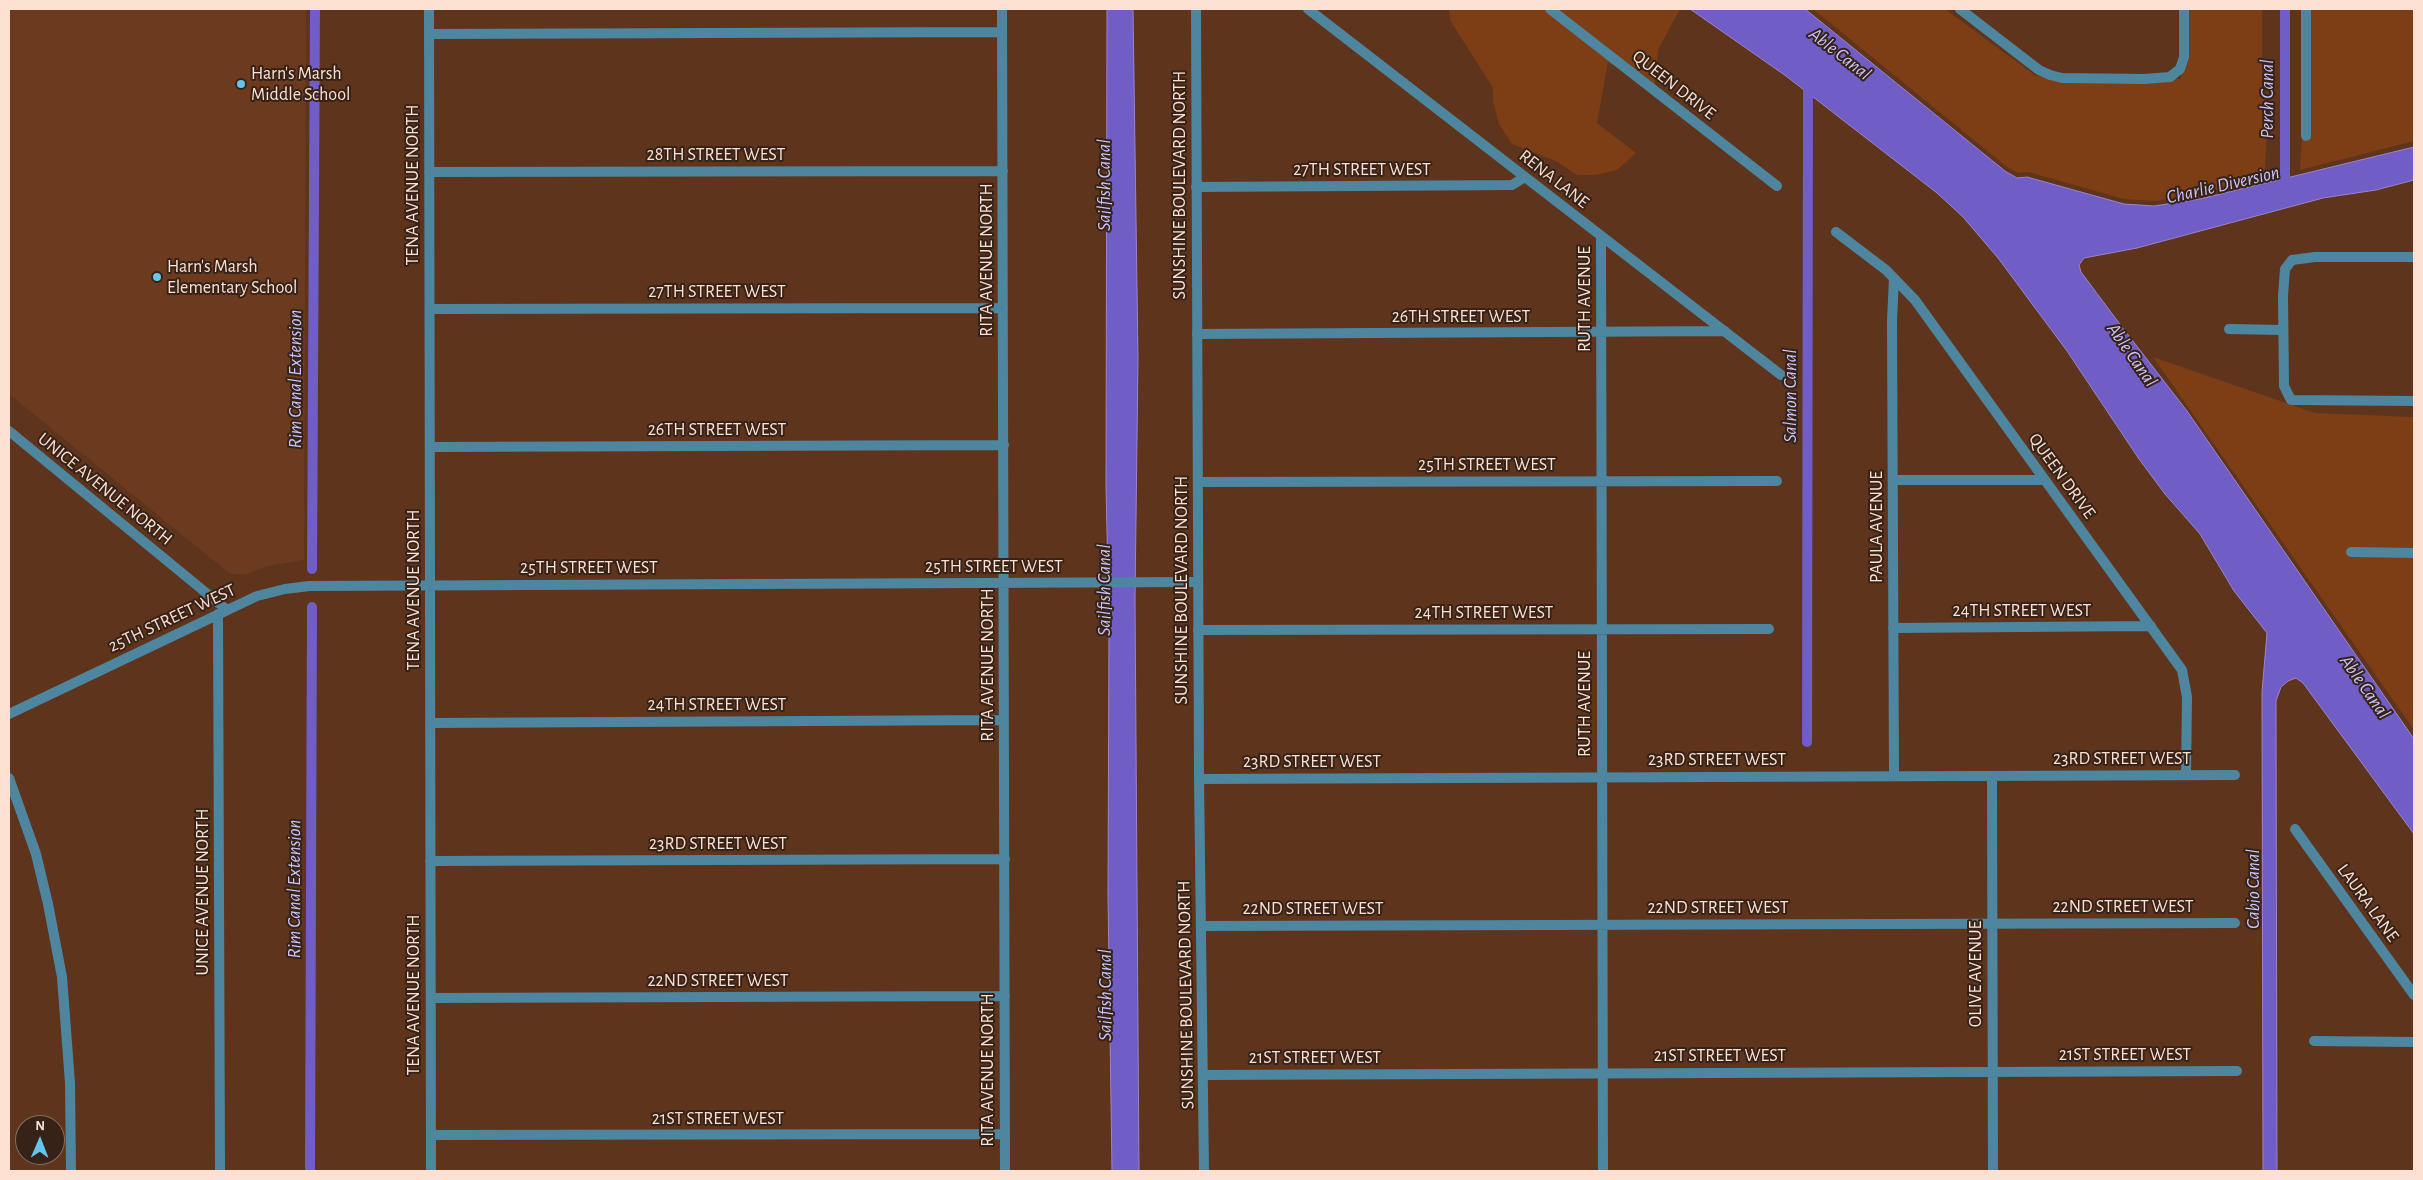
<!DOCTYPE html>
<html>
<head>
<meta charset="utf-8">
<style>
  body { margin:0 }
  #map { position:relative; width:2423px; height:1180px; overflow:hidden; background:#5f341c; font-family:"Alegreya Sans",sans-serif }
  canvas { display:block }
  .frame { position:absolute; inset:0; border:10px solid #fce0d2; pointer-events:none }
  .north { position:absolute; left:15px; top:1115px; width:50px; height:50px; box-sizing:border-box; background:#362217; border:1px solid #856e62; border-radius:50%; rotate:1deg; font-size:14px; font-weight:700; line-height:20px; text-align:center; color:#fce0d2 }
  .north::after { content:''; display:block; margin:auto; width:18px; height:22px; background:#65c5ee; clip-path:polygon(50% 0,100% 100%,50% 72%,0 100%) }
</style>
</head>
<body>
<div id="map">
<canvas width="2423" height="1180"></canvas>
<div class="frame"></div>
<div class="north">N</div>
</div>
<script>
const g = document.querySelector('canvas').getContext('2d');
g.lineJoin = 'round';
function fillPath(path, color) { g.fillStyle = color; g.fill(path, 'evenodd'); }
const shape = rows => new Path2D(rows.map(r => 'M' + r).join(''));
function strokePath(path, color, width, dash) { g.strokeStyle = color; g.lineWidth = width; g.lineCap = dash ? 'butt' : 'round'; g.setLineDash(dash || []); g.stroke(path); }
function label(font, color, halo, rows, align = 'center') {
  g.font = font + ' "Alegreya Sans",sans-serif'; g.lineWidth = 4; g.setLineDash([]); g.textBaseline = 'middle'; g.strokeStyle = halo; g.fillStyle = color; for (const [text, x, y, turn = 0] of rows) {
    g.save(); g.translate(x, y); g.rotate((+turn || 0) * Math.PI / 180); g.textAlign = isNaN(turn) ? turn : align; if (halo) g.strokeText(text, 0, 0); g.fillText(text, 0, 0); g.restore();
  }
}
const built = shape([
  [9,9,306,9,304,560,267,566,246,575,229,573,9,394]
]);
const green = shape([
  [1449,9,1680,9,1658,50,1654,91,1608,62,1597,123,1636,153,1617,170,1596,175,1577,175,1556,161,1512,144,1499,124,1493,101,1493,88,1450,20],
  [1813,9,1945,9,2036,76,2181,79,2180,9,2262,9,2262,81,2268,120,2264,179,2183,197,2154,201,2124,199,2028,172,2018,173,2007,167],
  [2310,9,2414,9,2414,141,2300,170],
  [2153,357,2315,413,2414,417,2414,730]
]);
const water = shape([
  [1107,9,1133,9,1138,358,1135,599,1139,1171,1112,1171,1108,896,1109,623,1106,486,1107,9],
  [1690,9,1805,9,2005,171,2017,178,2027,177,2124,204,2154,206,2200,199,2414,147,2414,180,2376,190,2323,198,2137,248,2084,258,2079,265,2081,272,2122,327,2187,411,2414,739,2414,834,2303,683,2296,678,2288,681,2281,687,2276,701,2277,1171,2263,1171,2262,692,2267,633,2234,591,2200,534,2165,494,2139,459,2067,351,1998,258,1963,217,1937,193,1786,76,1690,9]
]);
const canal = shape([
  [2285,9,2285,189],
  [312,569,315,9],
  [1807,742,1808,80],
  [310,1171,312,607]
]);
const minor = shape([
  [429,9,431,1171],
  [1002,9,1005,1171],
  [1308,9,1781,375],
  [1550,9,1777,186],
  [1960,9,2039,70,2050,75,2062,78,2144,79,2170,77,2180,69,2184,57,2184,9],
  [2306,9,2306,136],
  [429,34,1002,32],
  [429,172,1003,171],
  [1196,187,1512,185,1525,177],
  [1836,232,1886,270,1915,300,2182,670,2187,697,2186,775],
  [1601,236,1603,1171],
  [2414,257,2315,257,2292,260,2285,269,2283,296,2284,386,2291,400,2414,401],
  [430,309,1003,308],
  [2229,329,2283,330],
  [1197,334,1725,331],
  [9,431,227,610],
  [430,447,1004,445],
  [1893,480,2044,480],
  [1198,482,1777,481],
  [2351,552,2414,553],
  [218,614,220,1171],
  [1893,628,2151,626],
  [1198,630,1769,629],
  [9,714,257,596,285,589,309,586,1198,582],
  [430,723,1004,720],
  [1894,776,1892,321,1894,278],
  [1992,776,1993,1171],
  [9,778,36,854,48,904,62,977,70,1083,71,1171],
  [1199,779,2235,775],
  [2295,829,2414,995],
  [430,861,1005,859],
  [1201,926,2235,923],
  [431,998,1005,996],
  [2314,1041,2414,1042],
  [1203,1075,2237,1071],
  [431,1135,1005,1134]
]);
const tertiary = shape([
  [1196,9,1199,779,1204,1171]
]);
const markers = [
  [241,84,5,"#65c5ee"],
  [157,277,5,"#65c5ee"]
];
const poiNames = [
  ["Harn's Marsh",251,74],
  ["Middle School",251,95],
  ["Harn's Marsh",167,267],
  ["Elementary School",167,288]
];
const streetNames = [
  ["QUEEN DRIVE",1674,85,38],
  ["28TH STREET WEST",716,155],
  ["27TH STREET WEST",1362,170],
  ["RENA LANE",1554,179,38],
  ["TENA AVENUE NORTH",413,185,-90],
  ["SUNSHINE BOULEVARD NORTH",1180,185,-90],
  ["RITA AVENUE NORTH",987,260,-90],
  ["27TH STREET WEST",717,292],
  ["RUTH AVENUE",1585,299,-90],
  ["26TH STREET WEST",1461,317],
  ["26TH STREET WEST",717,430],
  ["25TH STREET WEST",1487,465],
  ["QUEEN DRIVE",2062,476,54],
  ["UNICE AVENUE NORTH",105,489,39],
  ["PAULA AVENUE",1877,527,-90],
  ["25TH STREET WEST",994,567],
  ["25TH STREET WEST",589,568],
  ["TENA AVENUE NORTH",414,590,-90],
  ["SUNSHINE BOULEVARD NORTH",1182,590,-90],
  ["24TH STREET WEST",2022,611],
  ["24TH STREET WEST",1484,613],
  ["25TH STREET WEST",172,618,-25],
  ["RITA AVENUE NORTH",988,665,-90],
  ["RUTH AVENUE",1585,704,-90],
  ["24TH STREET WEST",717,705],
  ["23RD STREET WEST",2122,759],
  ["23RD STREET WEST",1717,760],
  ["23RD STREET WEST",1312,762],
  ["23RD STREET WEST",718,844],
  ["UNICE AVENUE NORTH",203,892,-90],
  ["LAURA LANE",2368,903,54],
  ["22ND STREET WEST",2123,907],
  ["22ND STREET WEST",1718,908],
  ["22ND STREET WEST",1313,909],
  ["OLIVE AVENUE",1976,974,-90],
  ["22ND STREET WEST",718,981],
  ["TENA AVENUE NORTH",414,995,-90],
  ["SUNSHINE BOULEVARD NORTH",1186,995,-91],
  ["21ST STREET WEST",2125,1055],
  ["21ST STREET WEST",1720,1056],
  ["21ST STREET WEST",1315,1058],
  ["RITA AVENUE NORTH",988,1070,-90],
  ["21ST STREET WEST",718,1119]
];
const waterNames = [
  ["Able Canal",1840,54,38],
  ["Perch Canal",2267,99,-90],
  ["Sailfish Canal",1104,185,-90],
  ["Charlie Diversion",2223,185,-13],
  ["Able Canal",2132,355,55],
  ["Rim Canal Extension",295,379,-90],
  ["Salmon Canal",1790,396,-90],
  ["Sailfish Canal",1104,590,-90],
  ["Able Canal",2365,687,55],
  ["Rim Canal Extension",294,889,-90],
  ["Cabio Canal",2253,889,-90],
  ["Sailfish Canal",1105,995,-90]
];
fillPath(built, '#6c3a1e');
fillPath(green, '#7d3d15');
fillPath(water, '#705dc6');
strokePath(water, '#9a84ca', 1);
strokePath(canal, '#705dc6', 10);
strokePath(minor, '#4e86a0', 10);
strokePath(tertiary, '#4e86a0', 10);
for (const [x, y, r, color] of markers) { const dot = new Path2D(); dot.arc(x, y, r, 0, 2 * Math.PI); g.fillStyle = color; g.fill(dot); strokePath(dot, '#362217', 2); }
label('18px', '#fce0d2', '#362217', poiNames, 'left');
label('18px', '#fce0d2', '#362217', streetNames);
label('italic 19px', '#cac5fb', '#362217', waterNames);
</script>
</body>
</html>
